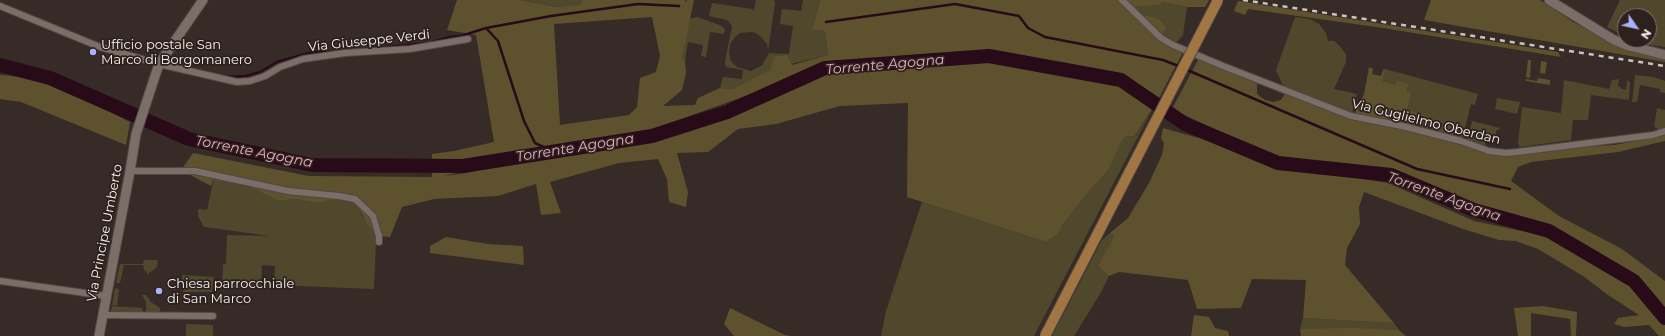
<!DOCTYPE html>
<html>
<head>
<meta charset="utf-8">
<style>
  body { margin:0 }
  #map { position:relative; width:1665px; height:336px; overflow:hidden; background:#362b26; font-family:Montserrat,sans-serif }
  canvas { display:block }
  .north { position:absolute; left:1617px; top:8px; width:40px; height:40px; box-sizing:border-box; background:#2c211d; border:1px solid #7e7471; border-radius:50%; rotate:124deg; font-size:11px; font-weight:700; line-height:16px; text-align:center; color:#f8f1ee }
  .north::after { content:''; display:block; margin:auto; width:14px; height:18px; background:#aab0fb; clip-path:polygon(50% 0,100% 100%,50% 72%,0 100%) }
</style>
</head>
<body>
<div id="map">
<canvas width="1665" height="336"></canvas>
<div class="north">N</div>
</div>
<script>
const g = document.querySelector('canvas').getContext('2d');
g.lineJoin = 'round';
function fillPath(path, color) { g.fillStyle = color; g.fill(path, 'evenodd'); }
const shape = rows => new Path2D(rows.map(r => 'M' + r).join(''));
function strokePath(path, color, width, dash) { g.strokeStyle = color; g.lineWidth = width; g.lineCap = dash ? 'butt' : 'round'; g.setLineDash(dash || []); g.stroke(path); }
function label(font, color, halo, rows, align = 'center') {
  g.font = font + ' Montserrat,sans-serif'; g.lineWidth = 3.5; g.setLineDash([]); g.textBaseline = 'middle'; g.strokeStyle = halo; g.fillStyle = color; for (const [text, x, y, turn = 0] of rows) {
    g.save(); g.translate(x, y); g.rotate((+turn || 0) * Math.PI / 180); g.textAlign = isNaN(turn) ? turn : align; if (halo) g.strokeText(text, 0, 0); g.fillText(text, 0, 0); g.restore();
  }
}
const green = shape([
  [520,0,582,0,581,4,557,7],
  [756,0,774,0,775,3,768,51,767,44,758,34,752,32,740,33,735,37,730,44,729,53,731,61,737,67,751,71,762,65,769,53,789,54,793,26,780,24,782,9,801,11,803,0,820,0,812,30,825,31,828,55,771,69,733,89,720,88,723,77,742,79,743,70,726,67,725,62,732,26,727,20,709,16,712,3,752,9,754,11],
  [1620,0,1665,0,1665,47,1637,43,1632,40,1649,40,1649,16,1625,16,1625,36,1607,27],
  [1163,2,1187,7,1183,35,1176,43,1162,34,1167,27,1158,18,1140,14,1134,7,1159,5],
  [697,17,720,25,725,29,724,34,710,32,706,57,701,56,703,45,688,42,685,60,682,60,689,19],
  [1295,17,1310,19,1319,24,1326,33,1328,41,1334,41,1338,44,1346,54,1346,62,1334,89,1357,94,1352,114,1284,88,1276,70],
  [1385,69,1478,94,1475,105,1471,104,1462,140,1423,130,1407,110,1412,94,1406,92,1396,85,1381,81],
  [1635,75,1653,77,1665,81,1665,93,1660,92,1660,89,1640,85,1637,102,1632,102],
  [1619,79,1618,86,1621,87,1621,89,1626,89,1627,80,1630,82,1629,100,1591,95,1588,120,1573,120,1571,140,1520,147,1518,144,1522,107,1561,113,1564,80,1609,89,1612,80],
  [1497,98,1520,102,1517,114,1495,109],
  [1155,104,1034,336,881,336,886,311,922,202,1046,242,1058,234,1062,226,1090,190,1108,171,1124,137,1136,136],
  [1657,108,1665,110,1665,128,1658,131,1657,128,1654,127],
  [1472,121,1500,128,1499,130,1497,130,1495,136,1487,135,1485,146,1467,140],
  [214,177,251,188,279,201,295,199,319,203,346,196,356,205,362,216,380,236,376,241,374,289,274,285,275,266,262,265,261,288,222,288,223,264,226,264,227,235,270,236,204,227,198,216,198,209,207,210],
  [1110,233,1114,236,1098,266,1109,276,1100,294,1074,336,1052,336,1102,240],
  [144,260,158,260,157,267,147,275,147,272,144,270,143,265,124,265,120,283,116,283,120,264,143,264],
  [182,275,214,277,212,292,183,292],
  [115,288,119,289,118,298,117,305,112,305],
  [142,295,146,295,151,302,160,308,160,313,146,313,146,302],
  [168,298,180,298,180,300,176,303,167,304],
  [112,306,142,308,143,313,111,311],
  [1303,318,1394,323,1399,330,1300,329],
  [186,324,213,325,213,336,186,336]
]);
const forest = shape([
  [457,0,520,0,557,7,581,4,582,0,685,0,686,2,687,0,694,0,682,59,685,60,686,73,682,90,663,106,695,105,698,98,720,88,733,89,771,69,774,57,787,55,792,65,828,55,825,31,812,30,820,0,1118,0,1159,40,1170,47,1183,52,1157,102,1121,79,989,55,825,68,644,132,443,176,461,174,644,134,825,69,989,57,1121,81,1155,104,1135,136,1124,137,1108,171,1090,190,1062,226,1058,234,1046,242,907,197,908,103,840,106,776,124,738,129,708,152,677,153,688,192,686,207,669,202,667,179,658,159,619,163,550,182,561,213,541,215,536,184,498,196,434,199,402,207,390,237,380,236,371,229,356,205,346,196,319,203,295,199,279,201,251,188,225,179,214,177,211,186,181,170,193,153,309,176,432,177,432,154,454,151,494,142,476,35,447,30],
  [652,17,660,56,656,72,640,78,637,107,629,115,560,125,554,24],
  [1126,0,1209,0,1205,7,1187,7,1163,2,1159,5,1134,7],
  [1431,0,1540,0,1573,22,1614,42,1665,57,1665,62,1424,20],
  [1238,1,1558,52,1561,57,1383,28,1248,9,1245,15,1234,11],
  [1140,14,1158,18,1167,27,1162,34],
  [1199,58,1257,83,1257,94,1265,100,1273,102,1281,100,1286,92,1377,122,1462,143,1487,152,1614,145,1652,138,1665,133,1665,141,1618,152,1531,162,1518,167,1511,181,1559,216,1622,249,1665,281,1665,317,1634,281,1549,230,1476,216,1392,175,1273,157,1172,109],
  [1528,60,1531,60,1530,78,1526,77],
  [1541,61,1547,62,1545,74,1540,73],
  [1369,67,1373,69,1372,74,1381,76,1383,70,1385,69,1382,81,1396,85,1397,81,1408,84,1406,92,1412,93,1407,110,1427,116,1423,130,1354,115,1364,94],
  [0,75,23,77,60,87,130,122,126,145,21,102,0,99],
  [1538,78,1550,80,1550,85,1526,81,1526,79,1537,81],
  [1163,128,1209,141,1284,171,1305,170,1388,183,1474,221,1546,236,1605,268,1632,286,1665,324,1665,336,1659,336,1649,325,1624,327,1614,324,1618,318,1639,315,1608,295,1583,276,1538,249,1516,241,1499,240,1463,229,1364,192,1359,207,1360,224,1347,248,1345,265,1394,323,1303,318,1306,280,1252,279,1241,308,1197,309,1188,280,1119,272,1109,276,1098,266,1114,236,1110,233,1128,218,1149,183,1162,155,1164,143,1161,138],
  [446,237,488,244,523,246,524,265,430,253,430,246],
  [1543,306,1577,312,1576,336,1571,336,1570,319,1531,313,1531,336,1518,336,1514,308],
  [730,308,785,335,791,336,734,336,724,324],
  [1194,315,1209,317,1215,328,1228,331,1229,336,1191,336],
  [1352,328,1399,330,1406,336,1301,336,1300,329]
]);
const stream = shape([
  [826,22,955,4,1019,16,1028,28,1045,37,1163,60,1181,67],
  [486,28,498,41,524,121,535,143,552,151],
  [432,42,450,37,461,36,486,28,551,16,638,4,679,6],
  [366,49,427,43],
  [1185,69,1417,169,1510,189],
  [223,77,246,76,260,72,277,62,313,52,332,52]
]);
const river = shape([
  [0,65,50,78,189,139,312,165,463,166,652,136,727,112,825,68,989,56,1121,80,1185,124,1278,163,1391,175,1474,210,1549,231,1634,281,1665,318]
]);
const street = shape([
  [1122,0,1161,38,1173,45,1223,66,1351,116,1402,126,1461,141,1489,151,1506,153,1517,152,1653,135,1665,131],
  [0,6,100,47,159,64,237,82,250,81,265,76,280,67,303,59,345,53,410,49,468,39],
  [130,171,195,171,288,191,339,196,355,199,373,216,379,236,379,242],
  [0,281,106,296],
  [102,315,213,316]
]);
const secondary = shape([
  [1549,0,1614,40,1629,46,1665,55],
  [99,336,130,171,136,134,159,64,203,0]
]);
const rail = shape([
  [1243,0,1665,66]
]);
const primaryBridge = shape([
  [1045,336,1218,0]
]);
const markers = [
  [93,52,4,"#aab0fb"],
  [159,291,4,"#aab0fb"]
];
const streetNames = [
  ["Via Giuseppe Verdi",369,41,-6],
  ["Via Guglielmo Oberdan",1426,122,14],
  ["Via Principe Umberto",105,233,-79]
];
const poiNames = [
  ["Ufficio postale San",101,45],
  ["Marco di Borgomanero",101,60],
  ["Chiesa parrocchiale",167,284],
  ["di San Marco",167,299]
];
const waterNames = [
  ["Torrente Agogna",885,65,-5],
  ["Torrente Agogna",575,148,-9],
  ["Torrente Agogna",254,152,11],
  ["Torrente Agogna",1444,197,20]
];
fillPath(green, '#50482c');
fillPath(forest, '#5e522e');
strokePath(stream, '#290a18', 2.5);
strokePath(river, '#290a18', 14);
strokePath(street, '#524845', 8);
strokePath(secondary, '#524845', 11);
strokePath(street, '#7b6e69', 6);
strokePath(secondary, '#7b6e69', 9);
strokePath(rail, '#cbc3c0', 2.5, [5, 5]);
strokePath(primaryBridge, '#524845', 12, []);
strokePath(primaryBridge, '#a27643', 10);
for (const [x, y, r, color] of markers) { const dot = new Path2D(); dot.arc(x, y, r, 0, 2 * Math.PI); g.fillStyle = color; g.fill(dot); strokePath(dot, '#2c211d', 1.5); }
label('13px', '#f8f1ee', '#2c211d', streetNames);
label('13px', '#f8f1ee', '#2c211d', poiNames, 'left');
label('italic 14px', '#eba8c2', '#2c211d', waterNames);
</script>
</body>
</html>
